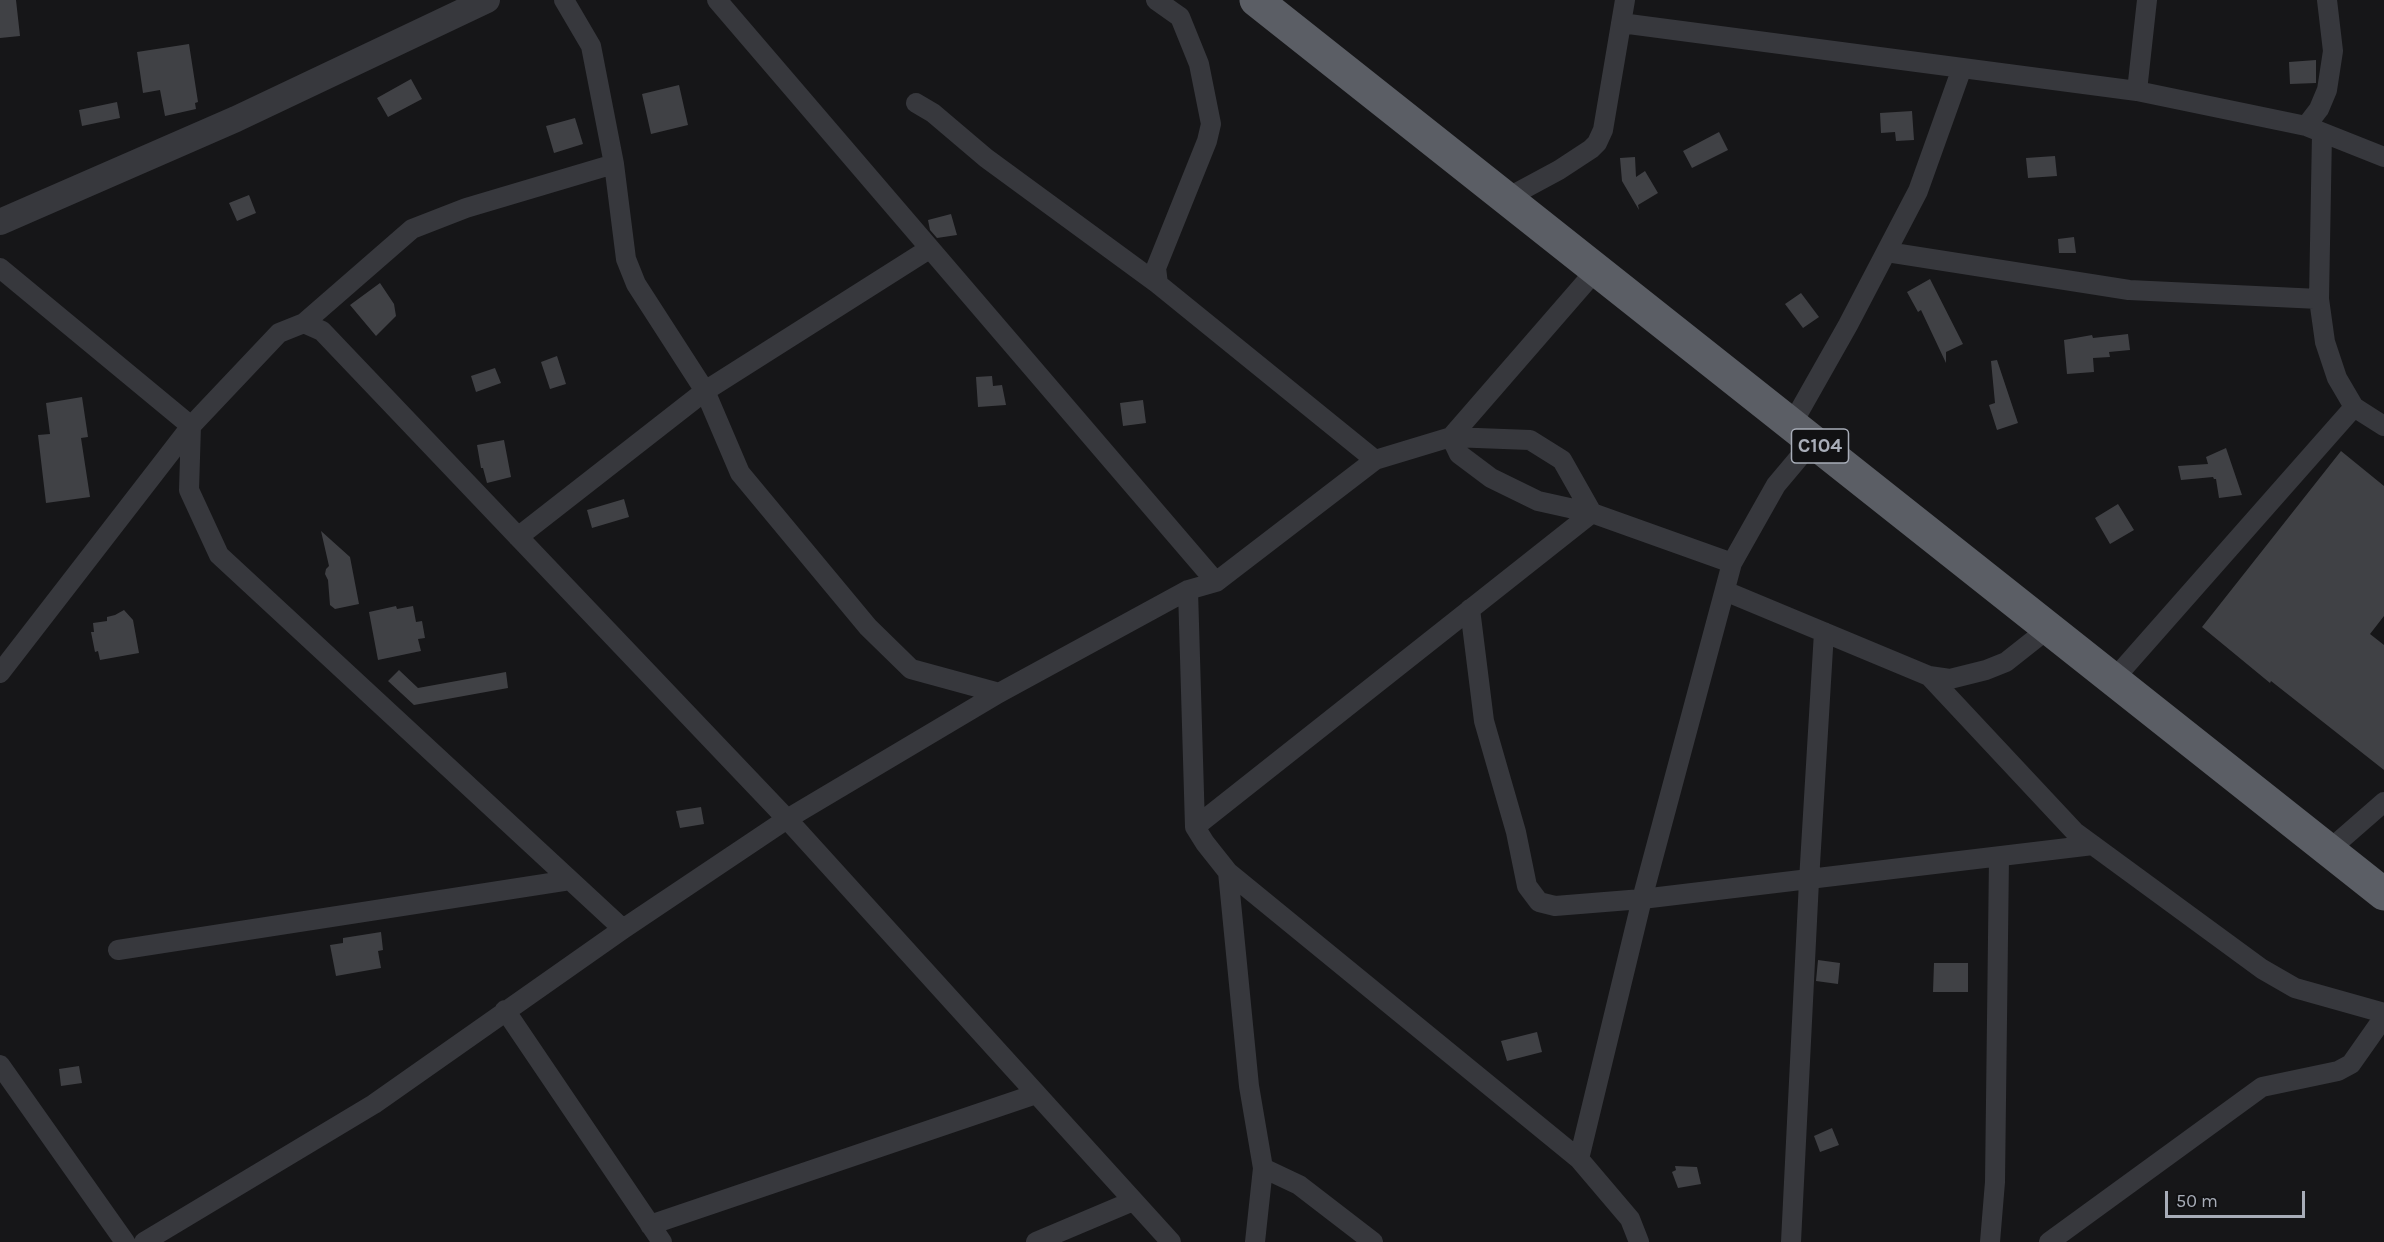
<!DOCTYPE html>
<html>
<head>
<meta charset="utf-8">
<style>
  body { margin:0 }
  #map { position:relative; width:2384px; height:1242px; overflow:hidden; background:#161618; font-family:Karla,sans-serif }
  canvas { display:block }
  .scale { position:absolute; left:2165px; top:1191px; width:140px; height:27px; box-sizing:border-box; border:3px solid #a8adb8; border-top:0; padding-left:8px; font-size:18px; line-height:21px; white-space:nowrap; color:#a8adb8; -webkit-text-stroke:4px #111113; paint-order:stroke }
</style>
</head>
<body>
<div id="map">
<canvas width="2384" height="1242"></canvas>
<div class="scale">50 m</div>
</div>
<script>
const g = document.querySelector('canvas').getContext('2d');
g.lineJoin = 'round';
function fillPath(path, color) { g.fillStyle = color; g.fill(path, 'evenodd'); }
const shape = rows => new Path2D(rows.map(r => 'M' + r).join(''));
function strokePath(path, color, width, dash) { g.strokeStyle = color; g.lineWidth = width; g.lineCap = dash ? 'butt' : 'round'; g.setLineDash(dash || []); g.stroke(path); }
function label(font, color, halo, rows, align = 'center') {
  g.font = font + ' Karla,sans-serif'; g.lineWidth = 5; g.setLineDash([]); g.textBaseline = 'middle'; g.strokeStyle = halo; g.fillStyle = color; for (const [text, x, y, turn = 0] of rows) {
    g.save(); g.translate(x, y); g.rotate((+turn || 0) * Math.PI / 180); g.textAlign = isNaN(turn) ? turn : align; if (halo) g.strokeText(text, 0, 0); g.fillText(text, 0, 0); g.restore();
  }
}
const building = shape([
  [0,0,16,0,20,36,0,38],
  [189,44,198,102,195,103,196,109,165,116,160,90,143,93,137,52],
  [2316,60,2316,83,2290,84,2289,62],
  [411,79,422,99,388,117,377,98],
  [679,85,688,125,651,134,642,94],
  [117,102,120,118,82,126,79,110],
  [1912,111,1914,140,1896,141,1895,132,1881,133,1880,113],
  [575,118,583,144,554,153,546,126],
  [1719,132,1728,150,1692,168,1683,151],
  [2055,156,2057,176,2028,178,2026,158],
  [1635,157,1636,177,1645,171,1658,193,1638,205,1639,210,1622,181,1620,158],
  [249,195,256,213,237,221,229,203],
  [951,214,957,235,937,238,930,230,928,220],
  [2074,237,2076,253,2059,253,2058,239],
  [1930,279,1963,344,1946,352,1946,363,1921,310,1918,312,1907,292],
  [380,283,394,304,396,316,376,336,350,305],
  [1801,293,1819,317,1803,328,1785,304],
  [2128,334,2130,350,2109,352,2110,357,2093,358,2094,372,2067,374,2064,340,2092,335,2093,338],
  [557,356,566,384,550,389,541,362],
  [1997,360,2018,423,1997,430,1989,405,1995,403,1991,361],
  [495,368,501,383,476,392,471,376],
  [992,376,993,386,1002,385,1006,405,978,407,976,377],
  [82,397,88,437,81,438,90,497,46,503,38,435,50,434,46,403],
  [1143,400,1146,423,1123,426,1120,403],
  [504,440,511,477,487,483,483,468,481,468,477,445],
  [2226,448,2242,495,2219,498,2216,479,2214,479,2213,477,2181,480,2178,466,2208,464,2206,457],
  [2341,451,2384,486,2384,616,2370,634,2384,645,2384,770,2271,681,2270,683,2202,627],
  [624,499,629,517,592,528,587,510],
  [2118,504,2134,530,2110,544,2095,518],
  [321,531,350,557,359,604,335,609,330,605,328,580,325,574,326,569,329,566],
  [396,606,397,609,413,606,416,622,422,621,425,638,418,639,421,651,378,660,369,612],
  [124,610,133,620,139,653,100,660,98,651,95,652,91,632,94,632,93,623,107,621,107,617,115,615],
  [399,670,418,688,506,672,508,688,414,705,388,681],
  [701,807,704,824,680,828,676,811],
  [381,932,383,950,378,951,381,968,336,976,330,945,343,943,343,938],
  [1818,960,1840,963,1838,984,1816,981],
  [1934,963,1968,963,1968,992,1933,992],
  [1537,1032,1542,1052,1507,1061,1501,1041],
  [79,1066,82,1083,61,1086,59,1069],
  [1832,1128,1839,1145,1820,1152,1814,1136],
  [1675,1166,1697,1167,1701,1184,1678,1188,1672,1172,1676,1170]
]);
const minor = shape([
  [564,0,591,46,614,164,626,259,636,284,705,391,740,473,868,627,911,669,999,693],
  [717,0,1216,582],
  [1156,0,1180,17,1199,64,1211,124,1207,141,1156,268,1158,284,1375,460],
  [1621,23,2137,91,2306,126,2384,157],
  [2137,91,2147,0],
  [916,103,933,113,986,158,1158,284],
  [2306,126,2319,109,2327,90,2333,51,2327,0],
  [2322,133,2319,299,2325,342,2337,378,2354,407,2384,426],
  [1507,198,1559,170,1591,149,1597,143,1603,130,1625,0],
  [1887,252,2129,290,2319,299],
  [0,268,191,426,189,490,219,555,623,929],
  [304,323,412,229,466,208,614,164],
  [1792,424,1848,325,1918,191,1962,68],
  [1592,513,1538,501,1491,478,1459,454,1451,437,1597,269],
  [518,537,705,391,929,249],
  [1188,590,1195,827,1205,843,1228,872,1579,1159,1630,1219,1639,1242],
  [1725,591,1929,676,1950,679,1986,670,2006,662,2049,628],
  [1470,609,1484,721,1516,832,1527,886,1539,902,1555,906,1642,899,2093,845],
  [0,673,191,426,279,333,304,323,322,331,787,819,1171,1242],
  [1929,676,2075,832,2262,969,2295,988,2384,1013],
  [2114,679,2354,407],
  [1195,827,1592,513,1732,563],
  [2329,850,2384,802],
  [1228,872,1249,1086,1263,1168,1255,1242],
  [118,950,570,880],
  [505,1010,662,1242],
  [0,1065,125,1242],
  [1579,1159,1642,899,1732,563,1776,485,1813,441],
  [1263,1168,1299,1185,1373,1242],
  [650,1225,1036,1094],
  [144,1242,374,1104,623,929,787,819,999,693,1188,590,1216,582,1375,460,1451,437,1530,440,1562,460,1592,513],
  [1036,1242,1133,1201],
  [1791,1242,1809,881,1824,632],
  [1990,1242,1995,1182,1999,857],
  [2049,1242,2262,1087,2338,1071,2351,1064,2384,1017]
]);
const tertiary = shape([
  [0,222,236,119,487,0]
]);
const trunk = shape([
  [1256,0,2384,894]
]);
const shields = [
  [1820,446,57]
];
const shieldNames = [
  ["C104",1820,446]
];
fillPath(building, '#404145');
strokePath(minor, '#37383d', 20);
strokePath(tertiary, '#37383d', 26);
strokePath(trunk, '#5b5e65', 33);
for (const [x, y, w] of shields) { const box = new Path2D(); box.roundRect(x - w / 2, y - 17, w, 34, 4.5); g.fillStyle = '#111113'; g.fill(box); strokePath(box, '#a8adb8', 1.5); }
label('bold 20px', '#a8adb8', null, shieldNames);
</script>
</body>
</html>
